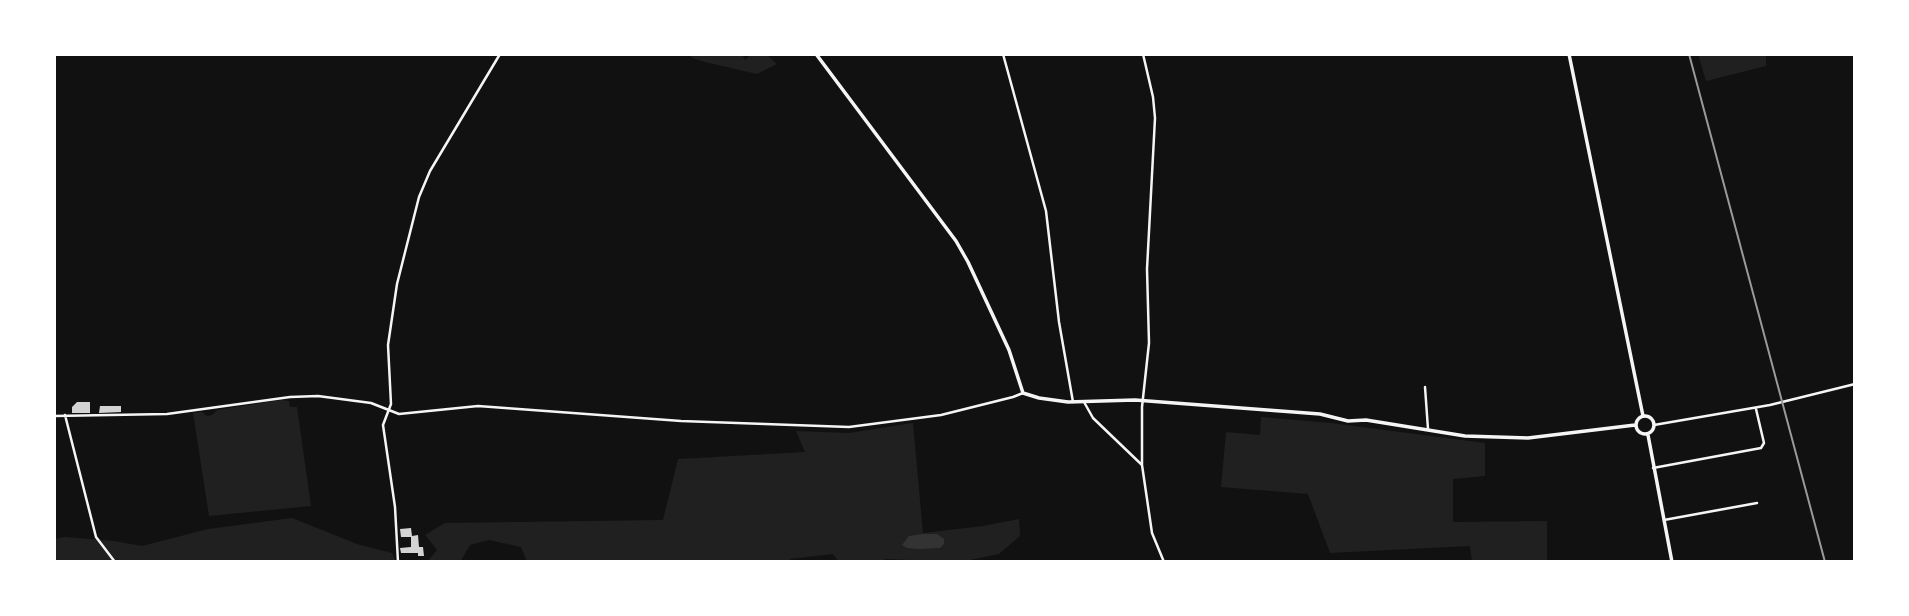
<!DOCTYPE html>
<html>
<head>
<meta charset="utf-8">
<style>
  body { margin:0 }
  #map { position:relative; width:1909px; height:616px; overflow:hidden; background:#111; font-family:Lato,sans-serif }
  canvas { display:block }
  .frame { position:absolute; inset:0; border:56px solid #fff; pointer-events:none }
</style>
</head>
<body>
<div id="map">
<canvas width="1909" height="616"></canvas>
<div class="frame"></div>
</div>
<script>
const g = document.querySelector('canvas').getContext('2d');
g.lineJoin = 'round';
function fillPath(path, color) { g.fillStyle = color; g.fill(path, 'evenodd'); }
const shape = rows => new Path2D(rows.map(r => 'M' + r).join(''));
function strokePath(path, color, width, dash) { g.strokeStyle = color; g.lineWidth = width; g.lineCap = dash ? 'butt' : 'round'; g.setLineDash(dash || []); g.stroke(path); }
const green = shape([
  [690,54,742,54,745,60,751,54,766,54,777,64,757,74,705,62,692,58],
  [1698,54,1766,54,1766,66,1706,81],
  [281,400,289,401,290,407,297,407,311,506,209,516,193,413,202,412,207,416,212,415,217,410],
  [1261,417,1331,423,1485,443,1485,476,1453,479,1453,522,1547,521,1547,562,1472,562,1470,546,1330,553,1308,494,1221,487,1226,432,1260,435],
  [913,423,923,533,983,526,1019,519,1020,536,999,554,960,562,885,559,883,562,839,562,833,554,790,559,790,562,527,562,521,547,489,540,470,545,460,562,427,562,437,550,425,535,445,523,663,520,678,459,805,452,796,431,849,433],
  [292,518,357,544,392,553,396,562,54,562,54,539,65,537,114,541,142,546,208,529]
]);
const water = shape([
  [923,534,937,534,944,539,944,544,940,548,919,549,907,548,902,545,909,536]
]);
const building = shape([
  [77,402,90,402,90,413,72,413,72,407],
  [100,406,121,406,121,412,99,413],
  [411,528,412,536,418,535,419,547,423,547,424,556,418,556,418,553,401,553,400,548,411,547,411,537,401,537,400,529]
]);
const minor = shape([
  [1003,54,1046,211,1059,322,1073,402],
  [1143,54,1153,97,1155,118,1147,269,1149,343,1142,407,1142,465,1152,533,1164,562],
  [1425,387,1428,429],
  [1084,402,1093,418,1142,465],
  [65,415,96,537,115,562],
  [54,416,167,414,290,397,318,396,371,403,399,414,478,406,681,421,849,427,941,415,1013,397,1023,393],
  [1654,425,1770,405,1855,384],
  [1653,468,1761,448,1764,443,1756,409],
  [1664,520,1757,503],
  [398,562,395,507,383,425,391,404,388,345,397,284,419,197,430,171,500,54]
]);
const tertiary = shape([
  [816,54,956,241,968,262,1009,350,1023,393,1039,398,1068,402,1135,400,1320,414,1348,421,1366,420,1465,436,1528,438,1635,425],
  [1569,54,1643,416],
  '1636 425a9 9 0 1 1 18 0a9 9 0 1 1-18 0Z',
  [1648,435,1672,562]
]);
const rail = shape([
  [1689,54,1825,562]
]);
fillPath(green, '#202020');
fillPath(water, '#333');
fillPath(building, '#d3d3d3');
strokePath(minor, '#f5f5f5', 2.5);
strokePath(tertiary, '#f5f5f5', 3.5);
strokePath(rail, '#9a9a9a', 2);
</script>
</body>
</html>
